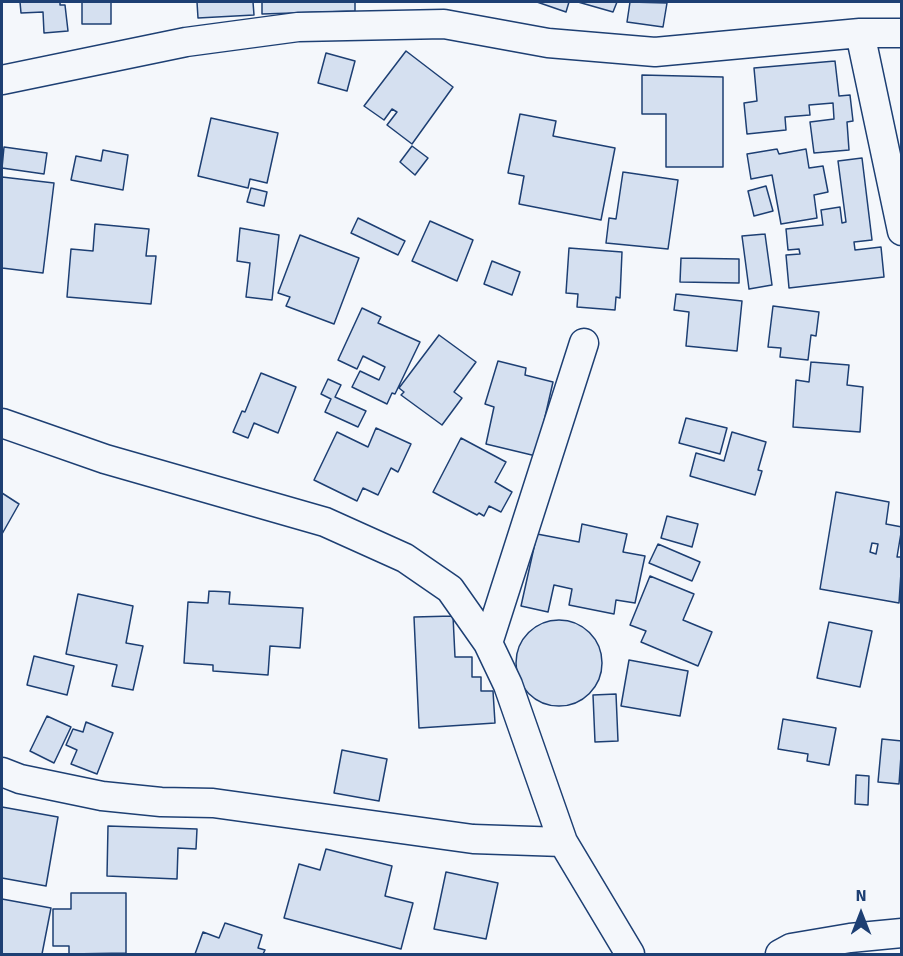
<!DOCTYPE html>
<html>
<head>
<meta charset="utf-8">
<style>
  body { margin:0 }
  #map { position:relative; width:903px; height:956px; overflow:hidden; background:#f4f7fb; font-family:Signika,sans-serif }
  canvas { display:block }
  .frame { position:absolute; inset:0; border:3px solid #1d3f73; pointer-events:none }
  .north { position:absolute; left:831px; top:884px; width:60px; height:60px; -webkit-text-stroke:4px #f4f7fb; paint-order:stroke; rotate:0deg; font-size:16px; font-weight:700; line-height:24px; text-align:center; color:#1d3f73 }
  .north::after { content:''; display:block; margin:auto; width:21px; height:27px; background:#1d3f73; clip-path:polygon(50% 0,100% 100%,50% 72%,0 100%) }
</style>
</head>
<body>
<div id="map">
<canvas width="903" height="956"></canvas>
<div class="frame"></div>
<div class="north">N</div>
</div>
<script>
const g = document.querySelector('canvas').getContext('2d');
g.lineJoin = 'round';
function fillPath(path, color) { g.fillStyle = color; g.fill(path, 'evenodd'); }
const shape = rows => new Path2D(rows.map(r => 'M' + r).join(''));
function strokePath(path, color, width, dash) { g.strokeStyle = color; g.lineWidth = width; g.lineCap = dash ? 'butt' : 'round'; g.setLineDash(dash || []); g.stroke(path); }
const building = shape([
  [20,2,60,2,60,5,65,5,68,31,44,33,43,12,21,13,20,2],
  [82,2,111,2,111,24,82,24,82,2],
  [197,2,253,2,254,15,198,18,197,2],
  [262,2,355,2,355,11,262,14,262,2],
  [537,2,569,2,566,12,537,2],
  [578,2,617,2,613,12,578,2],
  [630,2,667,3,663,27,627,22,630,2],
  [406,51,453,87,412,144,387,125,397,112,392,109,384,120,364,106,406,51],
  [326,53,355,61,347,91,318,83,326,53],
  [835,61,839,96,850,95,853,121,847,122,849,150,814,153,810,122,834,119,833,103,809,105,810,115,785,117,786,130,747,134,744,103,757,101,754,68,835,61],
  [642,75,723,77,723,167,666,167,666,114,642,114,642,75],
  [520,114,556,121,553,136,615,148,601,220,519,204,524,176,508,173,520,114],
  [211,118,278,133,267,183,250,179,248,188,198,176,211,118],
  [412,146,428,158,415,175,400,162,412,146],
  [4,147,47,153,44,174,2,168,4,147],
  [777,149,779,154,806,149,809,168,823,166,828,192,814,195,817,218,781,224,772,175,751,179,747,154,777,149],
  [103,150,128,155,123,190,71,180,76,156,101,161,103,150],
  [862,158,872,240,854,242,855,250,881,247,884,277,789,288,786,255,800,254,799,249,788,250,786,229,823,225,821,210,840,207,842,223,846,222,838,161,862,158],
  [623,172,678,180,668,249,606,243,609,218,616,219,623,172],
  [2,177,54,183,43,273,2,268,2,177],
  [766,186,773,211,754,216,748,191,766,186],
  [251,188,267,192,264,206,247,202,251,188],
  [358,218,405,241,398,255,351,233,358,218],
  [430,221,473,240,457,281,412,261,430,221],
  [95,224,149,229,146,256,156,256,151,304,67,297,71,249,93,251,95,224],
  [240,228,279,235,272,300,246,297,250,263,237,261,240,228],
  [765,234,772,285,749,289,742,236,765,234],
  [300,235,359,258,334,324,286,306,290,297,278,293,300,235],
  [569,248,622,252,620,298,616,297,615,310,577,307,578,294,566,293,569,248],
  [681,258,739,259,739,283,680,282,681,258],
  [492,261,520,272,512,295,484,284,492,261],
  [676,294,742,301,737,351,686,346,689,312,674,310,676,294],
  [773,306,819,312,816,336,811,335,808,360,780,357,781,348,768,347,773,306],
  [362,308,381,317,378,323,420,342,395,394,392,393,387,404,352,387,360,371,379,380,385,367,363,356,357,369,338,360,362,308],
  [439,335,476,362,454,392,462,398,442,425,401,395,404,392,399,388,439,335],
  [498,361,526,368,525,375,553,382,536,456,486,444,494,407,485,404,498,361],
  [811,362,849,365,847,385,863,387,860,432,793,427,796,380,809,382,811,362],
  [261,373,296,387,278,433,254,423,248,438,233,432,242,411,245,412,261,373],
  [328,379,341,385,335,397,366,411,358,427,325,412,331,399,321,394,328,379],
  [686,418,727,428,720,454,679,443,686,418],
  [376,428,411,444,398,472,391,468,378,495,363,488,357,501,314,480,337,432,368,447,376,428],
  [732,432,766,442,758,470,762,471,755,495,690,476,696,453,724,461,732,432],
  [461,438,506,462,495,482,512,492,501,512,489,506,484,516,479,513,477,515,433,492,461,438],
  [836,492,889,502,886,524,902,527,897,557,902,557,899,603,820,589,836,492],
  [872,543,878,544,876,554,870,552,872,543],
  [2,493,19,504,2,534,2,493],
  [667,516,698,524,692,547,661,538,667,516],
  [582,524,627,534,623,552,645,556,635,603,616,600,614,614,569,605,572,589,554,585,548,612,521,606,537,534,579,542,582,524],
  [658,544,700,562,692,581,649,563,658,544],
  [650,576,694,594,683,620,712,632,698,666,641,642,646,631,630,625,650,576],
  [209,591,230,592,229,604,303,608,300,648,270,646,268,675,213,671,213,665,184,663,188,602,208,603,209,591],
  [78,594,133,606,126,643,143,646,133,690,112,686,117,665,66,654,78,594],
  [453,616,455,657,472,657,472,677,481,677,481,691,493,691,495,723,419,728,414,617,453,616],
  '516 663a43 43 0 1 1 86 0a43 43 0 1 1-86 0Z',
  [829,622,872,631,860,687,817,678,829,622],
  [34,656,74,666,67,695,27,685,34,656],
  [629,660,688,671,680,716,621,706,629,660],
  [616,694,618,741,595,742,593,695,616,694],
  [47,716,71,727,54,763,30,751,47,716],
  [783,719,836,728,829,765,807,761,808,754,778,749,783,719],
  [86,722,113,733,97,774,71,764,77,750,66,745,73,729,83,732,86,722],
  [882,739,902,741,899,784,878,782,882,739],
  [342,750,387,759,379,801,334,793,342,750],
  [856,775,869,776,868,805,855,804,856,775],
  [2,807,58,817,46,886,2,878,2,807],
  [108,826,197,829,196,849,178,848,177,879,107,876,108,826],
  [326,849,392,866,385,896,413,903,401,949,284,918,299,864,320,870,326,849],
  [446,872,498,883,486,939,434,929,446,872],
  [71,893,126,893,126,953,69,954,69,946,53,946,53,909,71,909,71,893],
  [2,899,51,908,42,954,2,954,2,899],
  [225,923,262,935,258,948,265,950,263,954,195,954,203,932,219,938,225,923]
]);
const street = shape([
  [860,33,902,231],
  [2,80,186,42,298,27,444,24,548,43,655,52,860,33,902,33],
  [2,423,105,459,325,522,405,558,450,589,488,643,508,685,563,842,630,954],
  [488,643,584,343],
  [2,772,20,779,102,796,161,802,213,803,473,839,563,842],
  [780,954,791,948,850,938,902,933]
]);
fillPath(building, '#d5e0f0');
strokePath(building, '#1d3f73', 1.5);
strokePath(street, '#1d3f73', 31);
strokePath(street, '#f4f7fb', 28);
</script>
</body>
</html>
